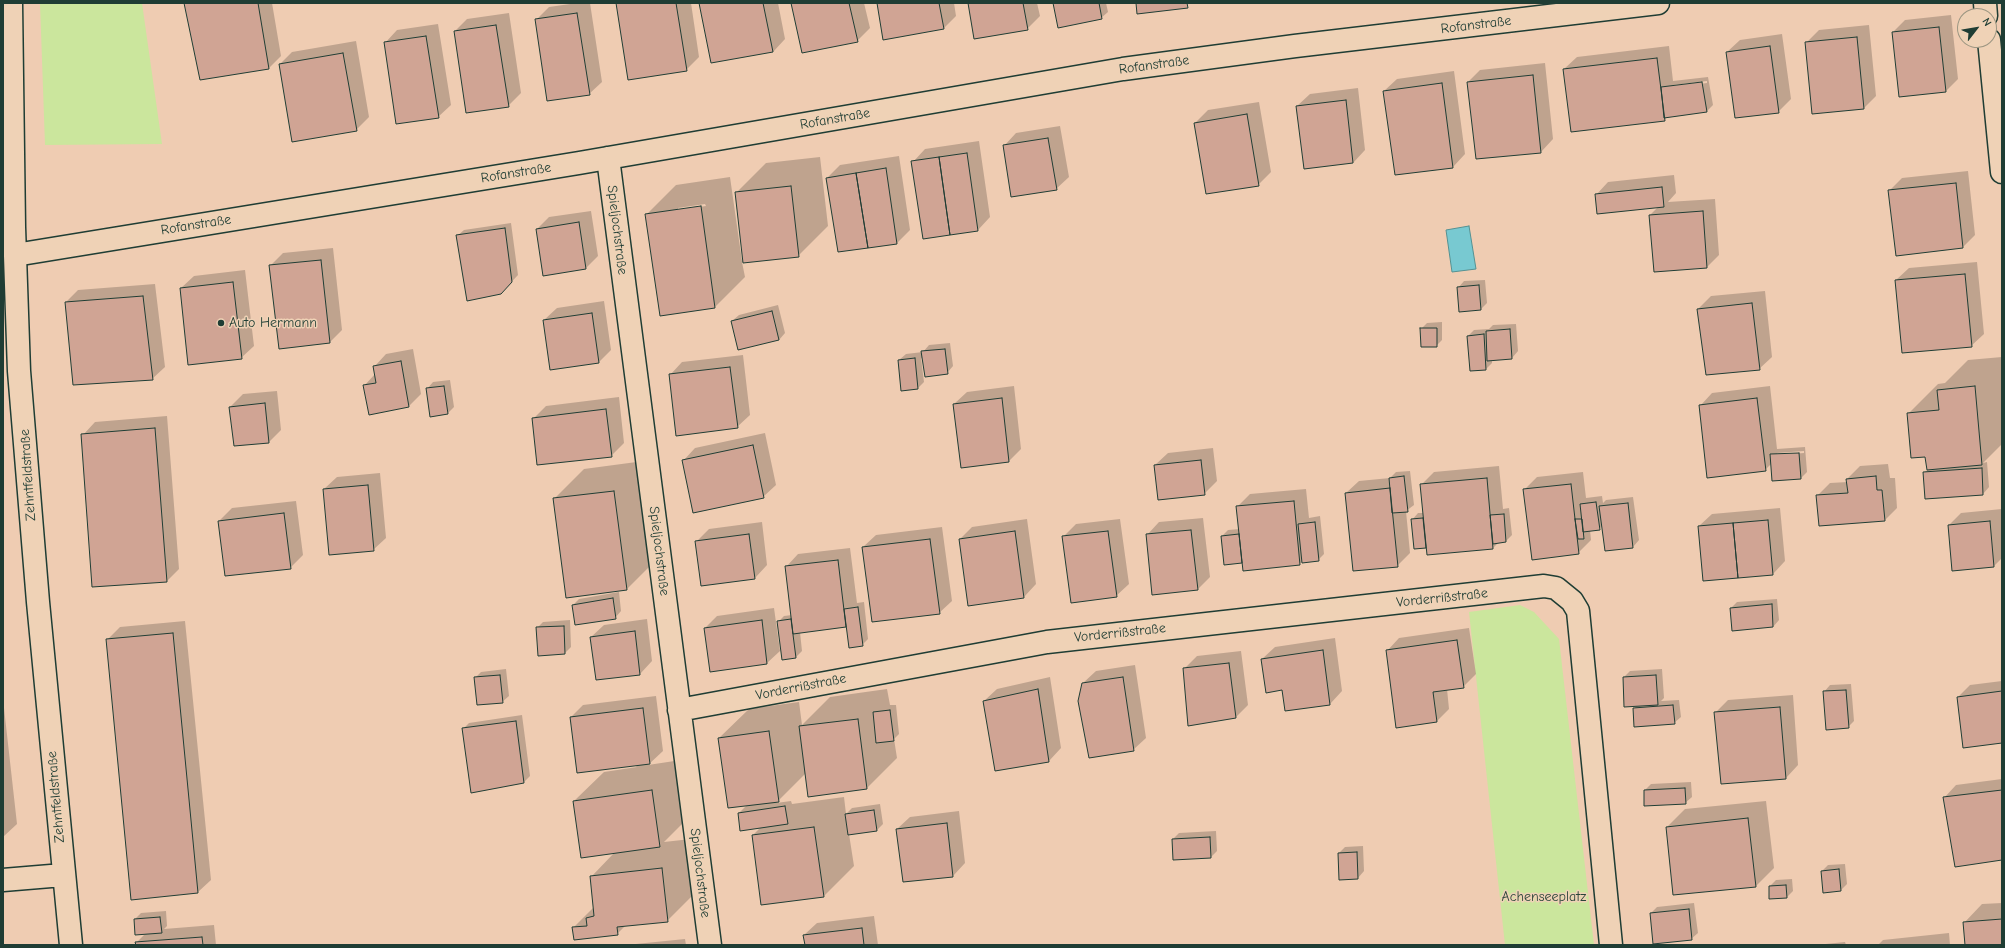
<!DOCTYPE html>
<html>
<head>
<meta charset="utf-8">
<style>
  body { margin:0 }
  #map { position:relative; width:2005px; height:948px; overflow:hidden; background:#efccb2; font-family:"Comic Neue",sans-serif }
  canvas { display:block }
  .frame { position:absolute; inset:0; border:4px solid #1f3d34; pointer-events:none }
  .north { position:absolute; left:1957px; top:8px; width:40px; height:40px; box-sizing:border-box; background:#efd2b6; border:1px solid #9c9682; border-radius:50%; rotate:59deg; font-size:11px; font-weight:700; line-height:16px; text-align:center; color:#1f3d34 }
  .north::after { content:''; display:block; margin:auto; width:14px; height:18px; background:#1f3d34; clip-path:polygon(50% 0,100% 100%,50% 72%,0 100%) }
</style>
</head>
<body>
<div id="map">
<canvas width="2005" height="948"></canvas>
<div class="frame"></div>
<div class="north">N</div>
</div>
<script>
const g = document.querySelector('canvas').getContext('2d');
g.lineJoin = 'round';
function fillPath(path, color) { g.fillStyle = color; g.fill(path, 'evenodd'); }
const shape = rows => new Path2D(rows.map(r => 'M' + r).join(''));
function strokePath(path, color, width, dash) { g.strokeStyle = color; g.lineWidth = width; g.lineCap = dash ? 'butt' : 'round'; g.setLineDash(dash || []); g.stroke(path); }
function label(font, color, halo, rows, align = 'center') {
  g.font = font + ' "Comic Neue",sans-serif'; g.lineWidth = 3; g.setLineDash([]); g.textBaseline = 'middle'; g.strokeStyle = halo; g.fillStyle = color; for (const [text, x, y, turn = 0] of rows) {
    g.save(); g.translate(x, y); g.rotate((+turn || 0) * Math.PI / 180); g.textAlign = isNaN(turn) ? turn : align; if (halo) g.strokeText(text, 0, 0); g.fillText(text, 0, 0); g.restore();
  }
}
const green = shape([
  [40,3,142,3,162,144,45,145],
  [1520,605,1534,612,1559,639,1594,945,1505,945,1469,612]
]);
const water = shape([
  [1469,226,1476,269,1452,272,1446,230,1469,226]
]);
const shadow = shape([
  [185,3,272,3,281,56,268,69],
  [577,3,590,3,602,82,589,94,536,20,549,7],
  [617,3,691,3,699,57,686,70],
  [701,3,778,3,785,39,773,52],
  [792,3,864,3,870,28,857,41],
  [878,3,954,3,956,16,944,28],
  [969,3,1037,3,1040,16,1027,29],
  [1054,3,1106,3,1108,12,1101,18],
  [509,13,521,93,508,106,455,31,467,19],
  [1951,15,1958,79,1946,91,1893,32,1905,20],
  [438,24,451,105,438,117,385,43,397,30],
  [1869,25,1876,96,1864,108,1806,43,1819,30],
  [1782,34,1791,99,1778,112,1727,52,1740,40],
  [356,41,369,117,356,130,280,64,292,52],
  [1669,46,1673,81,1708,77,1713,105,1707,111,1668,116,1664,120,1564,69,1577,57],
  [1707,81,1707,83,1674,87,1674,85],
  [1545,63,1553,139,1541,152,1468,82,1480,70],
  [1454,71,1465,154,1453,167,1384,91,1397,79],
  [1358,88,1365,150,1353,163,1297,106,1310,94],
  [1259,102,1271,172,1258,185,1195,123,1208,110],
  [1060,126,1069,177,1056,189,1004,146,1016,133],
  [979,141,990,217,978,230,913,162,925,149],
  [899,156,910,230,897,243,839,251,827,178,840,165],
  [820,157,828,226,798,256,742,262,745,277,715,307,646,215,676,185,730,177,742,261,744,261,736,193,766,163],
  [705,204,706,206,678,210,678,208],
  [1968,171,1975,235,1963,247,1890,190,1902,178],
  [1674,175,1676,193,1668,202,1715,199,1719,255,1707,267,1650,215,1659,206,1596,195,1608,182],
  [591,211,598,256,586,268,537,229,549,217],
  [511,223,518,275,501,293,457,236,464,230],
  [333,248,342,330,330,342,270,266,283,253],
  [1977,262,1984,334,1971,346,1896,280,1909,268],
  [245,270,254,346,241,358,181,288,194,276],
  [1485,280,1487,303,1481,309,1458,288,1464,281],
  [155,284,165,367,152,379,66,302,78,290],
  [1765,291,1772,357,1759,369,1698,309,1711,296],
  [604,301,611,350,598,363,544,320,557,308],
  [778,305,785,333,779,340,732,321,739,315],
  [1442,322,1442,340,1436,346,1421,329,1427,323],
  [1516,324,1518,351,1512,358,1492,359,1492,363,1486,369,1471,370,1468,336,1474,330,1489,329,1493,325],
  [950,343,953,366,947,373,921,358,924,382,918,388,899,360,906,354,923,352,929,345],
  [413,349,421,394,409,406,364,386,375,374,374,367,386,354],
  [743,355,750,415,737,427,670,375,682,362],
  [2002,357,2002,444,1983,463,1987,462,1989,487,1983,494,1926,498,1924,473,1928,469,1926,456,1908,414,1938,384,1945,383,1968,360],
  [450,380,454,407,448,413,427,389,433,382],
  [1014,386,1021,449,1009,461,962,467,954,404,967,392],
  [1770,386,1777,449,1805,447,1807,472,1801,478,1771,464,1765,470,1700,406,1712,393],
  [1804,451,1804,453,1777,455,1777,453],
  [277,391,281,430,269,442,230,407,243,394],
  [619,397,624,443,611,456,534,418,546,406],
  [167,416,179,569,167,581,83,435,95,422],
  [765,433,776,485,763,497,683,461,695,448],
  [1213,448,1217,481,1204,494,1155,465,1168,453],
  [644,461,657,559,627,589,554,499,584,469],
  [1888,464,1890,478,1895,478,1897,508,1885,520,1817,496,1830,483,1848,482,1847,479,1860,466],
  [1499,466,1503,509,1509,508,1512,535,1506,541,1499,542,1493,548,1427,546,1425,547,1412,520,1418,513,1424,513,1421,485,1434,472],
  [1410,471,1414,505,1406,511,1410,553,1397,566,1346,493,1359,481,1390,478,1396,472],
  [1583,472,1586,498,1602,496,1603,503,1606,500,1633,497,1639,540,1633,547,1602,526,1599,529,1590,530,1591,540,1578,553,1524,490,1537,477],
  [380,473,386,538,373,550,324,489,337,477],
  [1306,489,1309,518,1320,516,1324,554,1318,560,1302,562,1299,564,1241,562,1222,536,1228,530,1240,529,1237,507,1250,494],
  [296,501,303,555,290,568,219,521,232,508],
  [1780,508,1785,561,1773,574,1699,526,1712,514],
  [2002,509,2002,558,1993,567,1949,525,1961,513],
  [1203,518,1210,577,1198,589,1147,535,1159,522],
  [1027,519,1036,584,1024,597,960,539,972,527],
  [1120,519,1129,584,1116,596,1063,537,1076,524],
  [762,522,767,565,755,578,702,585,696,542,709,529],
  [942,527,952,601,939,613,863,547,876,535],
  [850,548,857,603,864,602,868,639,862,645,847,625,800,632,802,651,796,657,783,659,778,622,784,616,792,615,786,567,798,554],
  [619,592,621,611,615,618,573,605,579,599],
  [1777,599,1779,620,1773,627,1731,608,1737,602],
  [774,608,780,651,767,663,711,671,705,628,717,616],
  [647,619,652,661,640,674,591,637,604,625],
  [570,620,571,647,565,653,537,628,543,622],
  [185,621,211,880,198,892,132,899,107,640,120,627],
  [1469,628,1476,674,1463,687,1447,689,1449,709,1437,721,1397,726,1387,651,1399,638],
  [1335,638,1342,691,1330,704,1283,689,1262,659,1275,647],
  [1241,651,1248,705,1236,717,1184,669,1197,656],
  [1135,665,1146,738,1133,750,1083,683,1096,671],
  [506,669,509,696,502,702,475,678,481,672],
  [1662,669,1664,698,1661,701,1679,700,1681,717,1674,723,1634,709,1637,705,1624,677,1630,671],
  [1050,677,1061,748,1049,761,984,701,997,689],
  [2002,681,2002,742,1958,697,1970,685],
  [1851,684,1854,721,1848,727,1824,692,1830,685],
  [887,689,890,705,896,705,899,734,894,739,897,758,867,788,806,773,776,803,791,801,792,804,844,797,846,814,852,808,880,804,883,824,877,830,849,834,854,866,824,896,753,835,761,827,739,813,747,805,719,738,749,709,799,702,802,725,830,697],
  [1793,695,1798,765,1786,778,1715,713,1728,700],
  [656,696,663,751,648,765,681,760,690,816,664,842,691,839,697,891,667,921,626,925,617,934,573,928,594,907,591,877,615,852,574,801,604,772,637,767,571,717,583,705],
  [3,699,17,824,3,837],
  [522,715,530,776,524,782,463,729,469,723],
  [2002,779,2002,859,1944,798,1956,785],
  [1691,782,1692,797,1685,803,1645,790,1651,784],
  [1766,801,1774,868,1756,886,1674,894,1667,827,1685,809],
  [959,811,965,863,953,876,897,829,910,817],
  [1216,831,1217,851,1211,857,1173,839,1179,833],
  [1363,846,1364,871,1358,878,1340,878,1339,853,1345,847],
  [1845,864,1847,884,1841,890,1822,871,1828,865],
  [1792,879,1793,891,1787,897,1770,886,1776,880],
  [1694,903,1698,933,1691,939,1651,913,1657,907],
  [2002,903,2002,945,1966,945,1964,923,1982,904],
  [166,911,167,926,164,929,214,925,216,945,137,945,137,942,146,933,135,919,141,913],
  [874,916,878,945,806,945,804,935,817,923],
  [1949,933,1950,945,1878,945,1883,940],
  [685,939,686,945,626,945],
  [1845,942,1846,945,1816,945]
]);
const building = shape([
  [184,3,258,3,269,69,200,80,184,3],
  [616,3,676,3,687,71,628,80,616,3],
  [699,3,763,3,773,52,711,63,699,3],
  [791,3,849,3,858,42,802,53,791,3],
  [877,3,939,3,944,29,883,40,877,3],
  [968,3,1023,3,1028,30,974,39,968,3],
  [1053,3,1099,3,1102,19,1058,28,1053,3],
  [1136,3,1187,3,1188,8,1137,14,1136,3],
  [577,13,590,95,547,101,535,19,577,13],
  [496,25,509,107,466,113,454,31,496,25],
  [1939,27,1946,92,1899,97,1892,32,1939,27],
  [426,36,439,118,396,124,384,42,426,36],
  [1857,37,1864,109,1812,114,1805,42,1857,37],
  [1770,46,1779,113,1735,118,1726,52,1770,46],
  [343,53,357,131,292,142,279,64,343,53],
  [1657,58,1665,121,1571,132,1563,69,1657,58],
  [1533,75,1541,153,1476,159,1467,82,1533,75],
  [1702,82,1707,112,1664,118,1661,87,1702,82],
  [1442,83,1453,168,1395,175,1383,91,1442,83],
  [1346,100,1353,163,1304,169,1296,106,1346,100],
  [1247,114,1259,186,1206,194,1194,123,1247,114],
  [1048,138,1057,190,1011,197,1003,145,1048,138],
  [967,153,978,231,950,235,939,157,967,153],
  [939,157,950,235,923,239,911,161,939,157],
  [886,168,897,244,868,248,856,173,886,168],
  [856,173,868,248,838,252,826,178,856,173],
  [1956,183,1963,248,1896,256,1888,190,1956,183],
  [791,186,799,257,743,263,735,192,791,186],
  [1662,187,1664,207,1597,214,1595,194,1662,187],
  [701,206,715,308,660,316,645,214,701,206],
  [1703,211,1707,268,1654,272,1649,215,1703,211],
  [579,222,586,269,543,276,536,229,579,222],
  [505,228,512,282,501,294,467,301,456,235,505,228],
  [321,260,330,343,279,349,269,265,321,260],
  [1965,274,1972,347,1902,353,1895,280,1965,274],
  [233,282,242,359,188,365,180,288,233,282],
  [1479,285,1481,310,1459,312,1457,287,1479,285],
  [143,296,153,380,73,385,65,302,143,296],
  [1752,303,1760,370,1706,375,1697,309,1752,303],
  [772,311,779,340,738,350,731,321,772,311],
  [592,313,599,363,550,370,543,320,592,313],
  [1420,328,1437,328,1437,347,1421,347,1420,328],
  [1510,329,1512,359,1487,361,1486,331,1510,329],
  [1484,334,1486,370,1470,371,1467,336,1484,334],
  [945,349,948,374,925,377,921,351,945,349],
  [915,358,918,389,901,391,898,360,915,358],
  [401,361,409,407,369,415,363,385,376,383,373,366,401,361],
  [730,367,738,428,676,436,669,374,730,367],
  [444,386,448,414,430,417,426,388,444,386],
  [1975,386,1982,465,1927,470,1925,457,1911,458,1907,413,1939,410,1937,390,1975,386],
  [1002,398,1009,462,961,468,953,404,1002,398],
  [1757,398,1766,471,1707,478,1699,405,1757,398],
  [265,403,269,443,234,446,229,407,265,403],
  [606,409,612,457,537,465,532,418,606,409],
  [155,428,167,582,92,587,81,434,155,428],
  [753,445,764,498,693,513,682,460,753,445],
  [1799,453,1801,479,1772,481,1770,454,1799,453],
  [1201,460,1205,495,1158,500,1154,465,1201,460],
  [1982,468,1983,495,1925,499,1923,472,1982,468],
  [1404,476,1408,512,1392,513,1389,478,1404,476],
  [1876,476,1877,490,1882,490,1885,521,1819,526,1816,495,1848,493,1846,479,1876,476],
  [1487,478,1493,549,1427,555,1420,484,1487,478],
  [1571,484,1579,554,1532,560,1523,489,1571,484],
  [368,485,374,551,329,555,323,489,368,485],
  [1390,488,1398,567,1353,571,1345,493,1390,488],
  [614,491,627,590,566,598,553,498,614,491],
  [1294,501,1300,565,1243,571,1236,506,1294,501],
  [1596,502,1600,530,1583,532,1580,504,1596,502],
  [1628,503,1633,548,1605,551,1599,506,1628,503],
  [284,513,291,569,225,576,218,521,284,513],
  [1504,514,1506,542,1493,544,1490,515,1504,514],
  [1423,518,1426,548,1414,549,1411,519,1423,518],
  [1575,519,1582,519,1584,539,1578,539,1575,519],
  [1768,520,1773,575,1738,578,1733,523,1768,520],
  [1990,521,1994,567,1952,571,1948,525,1990,521],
  [1315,522,1319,561,1302,563,1298,524,1315,522],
  [1733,523,1738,578,1703,581,1698,526,1733,523],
  [1191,530,1198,590,1152,595,1146,534,1191,530],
  [1015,531,1024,598,968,606,959,539,1015,531],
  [1108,531,1117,597,1071,603,1062,536,1108,531],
  [749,534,755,579,701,586,695,541,749,534],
  [1239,534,1242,563,1224,565,1221,536,1239,534],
  [930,539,940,614,872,622,862,547,930,539],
  [838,560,846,627,793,634,785,566,838,560],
  [613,598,616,619,575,625,572,605,613,598],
  [1772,604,1773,627,1732,631,1730,608,1772,604],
  [858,607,863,646,849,648,844,609,858,607],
  [791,619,796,658,782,660,777,621,791,619],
  [762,620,767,664,710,672,704,628,762,620],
  [564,626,565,654,538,656,536,627,564,626],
  [635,631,640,675,596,680,590,637,635,631],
  [173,633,198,893,131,900,106,639,173,633],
  [1457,640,1464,688,1433,692,1437,722,1396,728,1386,650,1457,640],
  [1323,650,1330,705,1285,711,1282,690,1266,693,1261,659,1323,650],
  [1229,663,1236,718,1188,726,1183,668,1229,663],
  [500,675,503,703,477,705,474,677,500,675],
  [1656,675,1658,705,1624,707,1623,677,1656,675],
  [1123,677,1134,751,1089,758,1078,701,1082,683,1123,677],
  [1038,689,1049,762,995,771,983,701,1038,689],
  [1846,690,1849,728,1826,730,1823,691,1846,690],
  [2002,691,2002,743,1963,748,1957,697,2002,691],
  [1673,705,1675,724,1634,727,1633,708,1673,705],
  [1780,707,1786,779,1721,784,1714,712,1780,707],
  [643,708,650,764,577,773,570,717,643,708],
  [890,710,894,741,876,743,873,712,890,710],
  [858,719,867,789,808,797,799,726,858,719],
  [516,721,524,783,471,793,462,728,516,721],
  [769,731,779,802,728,808,718,738,769,731],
  [1685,788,1686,804,1644,806,1644,790,1685,788],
  [652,790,660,847,581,858,573,801,652,790],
  [2002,790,2002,860,1955,867,1943,797,2002,790],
  [785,806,788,824,740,831,738,813,785,806],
  [874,810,877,831,848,835,845,814,874,810],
  [1748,818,1756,887,1673,895,1666,827,1748,818],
  [947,823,953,877,903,882,896,829,947,823],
  [814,827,824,897,761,905,752,835,814,827],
  [1210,837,1211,858,1173,860,1172,839,1210,837],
  [1357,852,1358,879,1339,880,1338,853,1357,852],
  [662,868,668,922,617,927,618,935,574,940,572,927,587,926,586,918,594,916,590,876,662,868],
  [1839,869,1841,891,1823,893,1821,871,1839,869],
  [1786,885,1787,898,1769,899,1769,886,1786,885],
  [1689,909,1692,940,1653,944,1650,913,1689,909],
  [160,917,162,933,135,935,134,919,160,917],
  [2002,919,2002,945,1965,945,1963,922,2002,919],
  [862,928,864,945,805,945,803,935,862,928],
  [202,937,203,945,136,945,135,942,202,937]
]);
const minor = shape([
  [11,3,14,227,19,371,38,602,71,945],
  [1985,3,1986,16],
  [1989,40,2002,172],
  [608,158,710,945],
  [15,255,579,163,1123,69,1295,46,1658,3],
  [679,710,1047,642,1544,586,1556,588,1572,601,1578,611,1611,945],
  [3,880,63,875]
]);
const markers = [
  [221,323,4,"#1f3d34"]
];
const streetNames = [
  ["Rofanstraße",1476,25,-7],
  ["Rofanstraße",1154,65,-8],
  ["Rofanstraße",835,119,-10],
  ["Rofanstraße",516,173,-9],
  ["Rofanstraße",196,225,-9],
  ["Spieljochstraße",617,230,83],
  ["Zehntfeldstraße",28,475,-94],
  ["Spieljochstraße",659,551,83],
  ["Vorderrißstraße",1442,598,-6],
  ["Vorderrißstraße",1120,633,-6],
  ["Vorderrißstraße",801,687,-11],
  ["Zehntfeldstraße",56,797,-95],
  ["Spieljochstraße",700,873,83]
];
const poiNames = [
  ["Auto Hermann",229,323]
];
const parkNames = [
  ["Achenseeplatz",1544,897]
];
fillPath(green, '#cbe69d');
fillPath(water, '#78c9d1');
strokePath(water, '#549192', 1);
fillPath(shadow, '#0003');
fillPath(building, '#d0a494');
strokePath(building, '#1f3d34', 1);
strokePath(minor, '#1f3d34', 25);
strokePath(minor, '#efd2b6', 22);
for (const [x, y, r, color] of markers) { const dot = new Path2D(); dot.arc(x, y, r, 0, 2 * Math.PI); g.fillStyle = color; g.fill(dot); strokePath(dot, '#efd2b6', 1.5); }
label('14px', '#1f3d34', '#efd2b6', streetNames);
label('14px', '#1f3d34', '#efd2b6', poiNames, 'left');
label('14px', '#284539', '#efd2b6', parkNames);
</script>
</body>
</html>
